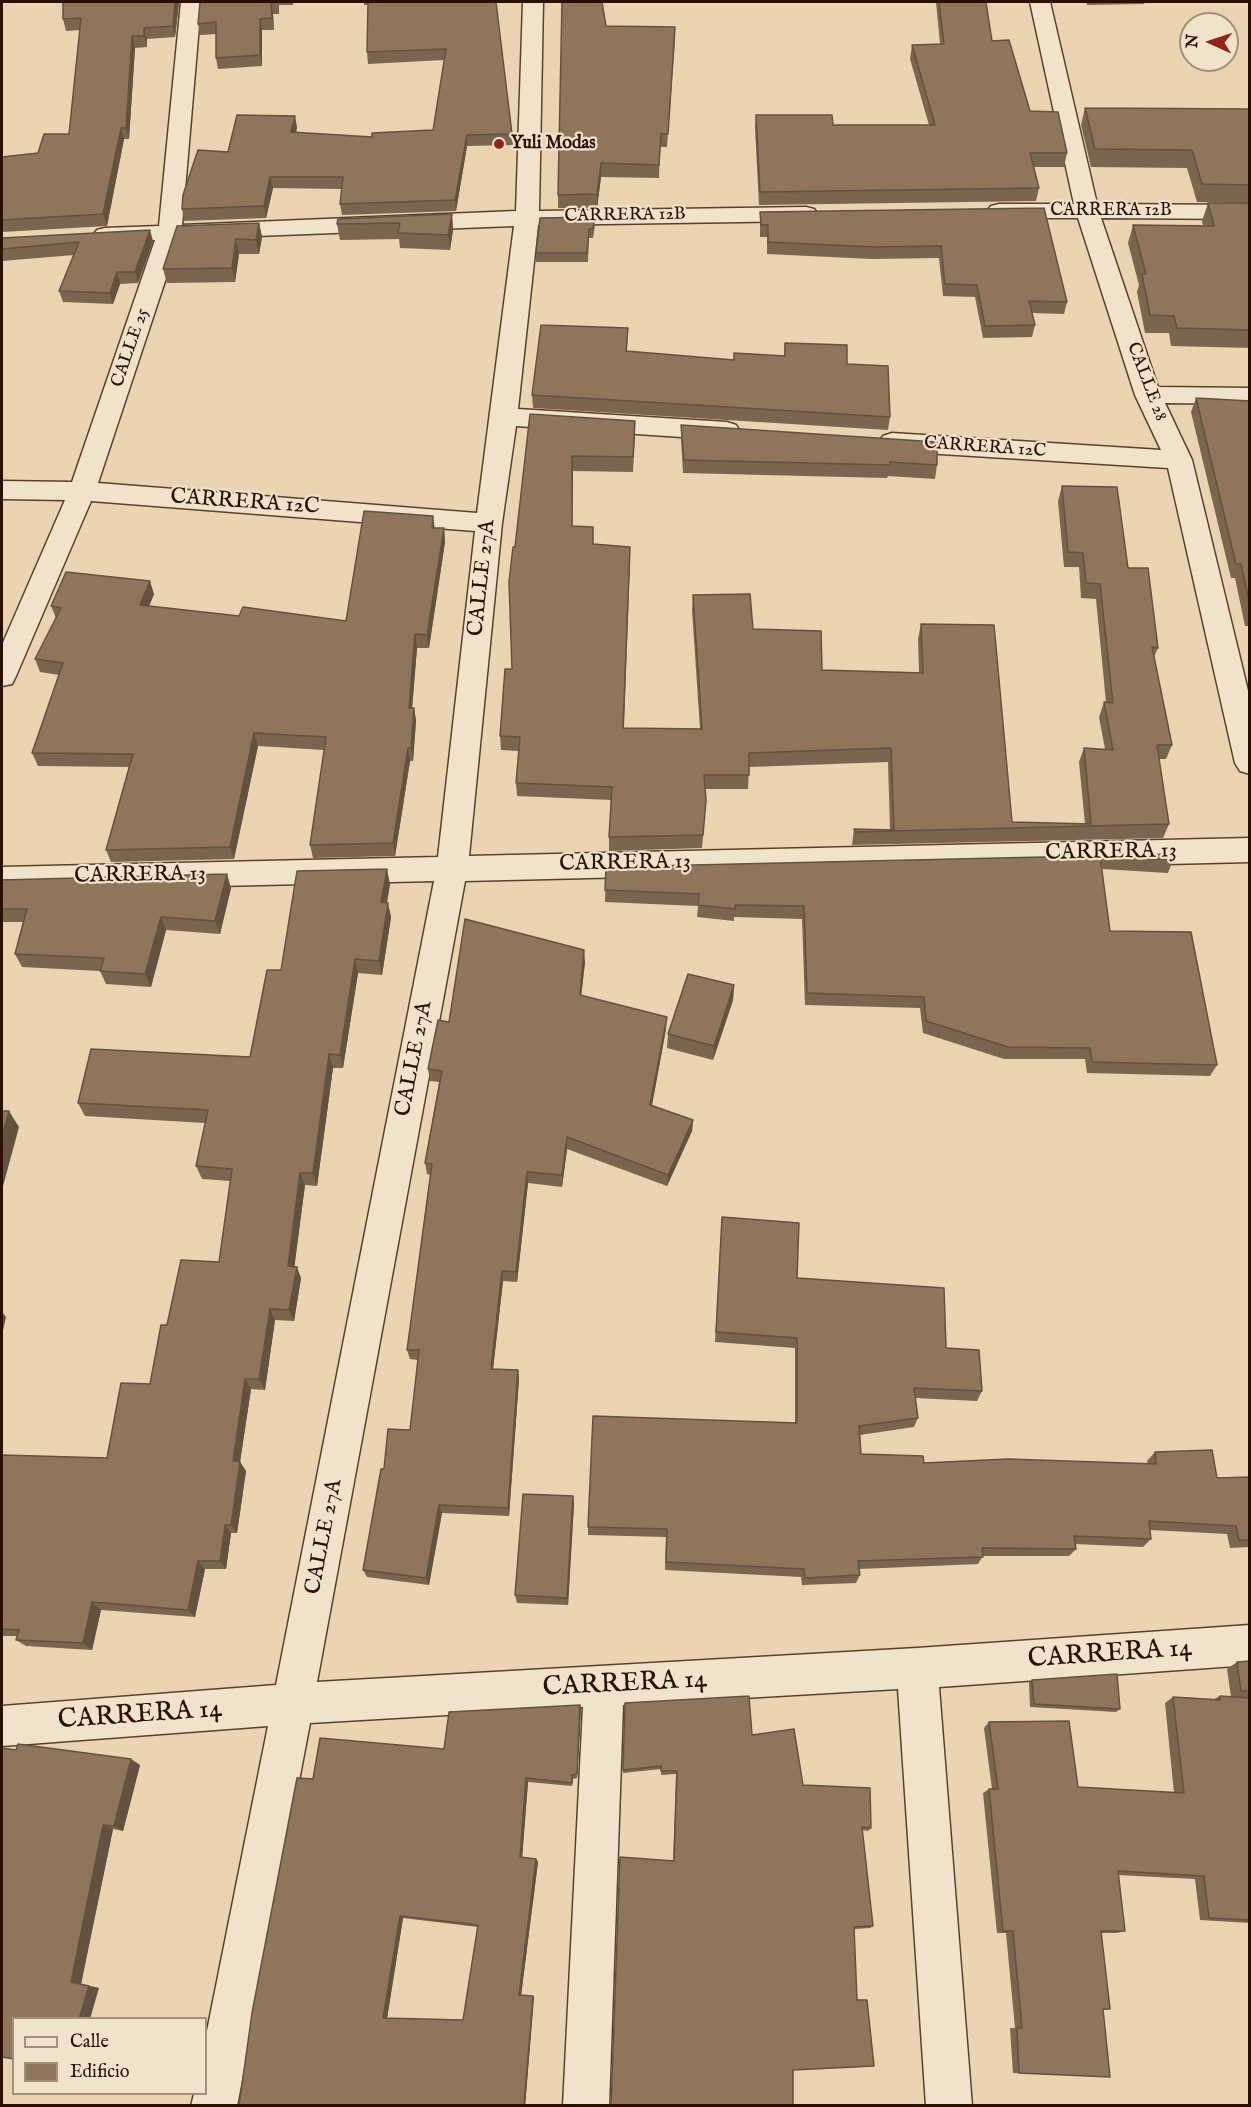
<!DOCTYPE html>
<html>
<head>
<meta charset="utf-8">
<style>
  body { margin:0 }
  #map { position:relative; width:1251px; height:2107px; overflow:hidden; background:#e9d3b0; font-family:"IM FELL English",serif }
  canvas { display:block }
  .frame { position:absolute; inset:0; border:3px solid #2b0f00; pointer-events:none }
  .legend { position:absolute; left:12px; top:2017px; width:195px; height:78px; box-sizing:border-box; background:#f1e2cc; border:2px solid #a28e7a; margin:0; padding:8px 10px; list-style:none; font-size:18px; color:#2b0f00 }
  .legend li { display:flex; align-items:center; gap:12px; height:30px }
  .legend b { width:30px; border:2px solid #a28e7a }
  .north { position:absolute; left:1179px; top:12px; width:60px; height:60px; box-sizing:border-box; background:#f1e2cc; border:2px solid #a28e7a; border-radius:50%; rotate:273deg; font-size:16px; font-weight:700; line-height:24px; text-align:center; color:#2b0f00 }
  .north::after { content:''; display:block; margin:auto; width:21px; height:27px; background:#8f2418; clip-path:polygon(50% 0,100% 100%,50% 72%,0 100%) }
</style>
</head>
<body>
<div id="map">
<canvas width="1251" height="2107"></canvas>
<div class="frame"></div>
<ul class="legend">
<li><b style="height:8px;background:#f1e2cc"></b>Calle</li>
<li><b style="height:16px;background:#8e755c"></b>Edificio</li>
</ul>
<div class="north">N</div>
</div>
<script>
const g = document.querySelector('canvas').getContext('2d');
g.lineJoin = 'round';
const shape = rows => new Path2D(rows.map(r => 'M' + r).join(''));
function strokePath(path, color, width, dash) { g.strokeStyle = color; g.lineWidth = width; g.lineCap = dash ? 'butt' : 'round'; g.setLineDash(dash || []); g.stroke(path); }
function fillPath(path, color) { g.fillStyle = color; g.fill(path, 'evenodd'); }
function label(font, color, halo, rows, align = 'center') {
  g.font = font + ' "IM FELL English",serif'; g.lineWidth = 4.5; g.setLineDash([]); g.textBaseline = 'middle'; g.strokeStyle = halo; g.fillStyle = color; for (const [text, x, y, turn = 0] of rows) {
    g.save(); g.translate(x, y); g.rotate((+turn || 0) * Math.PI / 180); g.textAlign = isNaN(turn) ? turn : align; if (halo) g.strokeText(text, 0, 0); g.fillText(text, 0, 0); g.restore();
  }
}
const street = shape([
  [181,2,201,2,182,225,516,211,523,2,543,2,539,211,806,207,814,209,818,214,814,219,806,221,538,225,518,409,727,422,736,425,740,431,736,437,727,440,516,426,502,523,469,856,1250,838,1250,862,465,881,317,1682,917,1648,1250,1625,1250,1665,939,1687,972,2106,926,2106,898,1689,623,1705,609,2106,563,2106,583,1707,310,1723,237,2106,191,2106,194,2094,206,2094,206,2036,268,1726,2,1746,2,1706,276,1685,434,881,2,891,2,867,438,857,475,531,91,501,16,676,12,684,2,686,2,645,65,500,2,499,2,481,72,482,155,240,105,242,97,240,93,235,97,230,105,228,159,226,181,2],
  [514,226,477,513,98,483,179,239,514,226],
  [1030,2,1050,2,1097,204,1250,205,1250,219,1101,218,1158,387,1250,388,1250,404,1165,403,1192,460,1250,699,1250,774,1240,771,1235,763,1168,468,892,451,883,448,879,442,883,436,892,433,1161,450,1135,395,1078,218,999,218,991,216,987,211,991,206,999,204,1074,204,1030,2]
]);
const wall = shape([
  [179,2,175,37,147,39,147,47,135,48,129,139,124,139,107,226,2,232,2,157,38,153,69,134,80,30,66,31,63,19],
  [200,2,293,2,293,5,279,5,279,14,273,14,274,30,262,30,262,66,218,69,216,58,216,34,200,35,198,24],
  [364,2,496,2,513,145,467,146,456,211,342,215,340,204,342,189,273,188,266,218,184,221,182,209,228,152,297,127,296,133,372,137,433,130,444,60,368,64,367,52,368,5,364,5],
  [936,2,986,2,992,41,1030,111,1067,153,1064,167,1034,167,1039,188,1036,201,759,205,755,128,756,115,833,125,929,125,910,59,912,45,940,44],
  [1086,2,1145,2,1144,4,1087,5],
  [606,26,675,27,667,147,660,147,659,178,601,177,597,208,558,208,558,195],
  [1085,108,1250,109,1250,203,1197,202,1187,168,1091,167,1081,125],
  [1208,203,1250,203,1250,348,1171,346,1169,333,1145,333,1137,292,1139,285,1128,243,1133,225,1203,226,1202,221],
  [1044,208,1067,302,1064,314,1032,313,1035,325,1032,337,983,338,975,297,943,296,939,258,872,259,767,254,767,237,760,237,760,212],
  [452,214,453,230,450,250,400,248,399,239,340,240,337,224],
  [259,223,262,237,259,254,239,254,235,282,167,283,163,269],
  [595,226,593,238,589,238,588,262,536,262,536,253],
  [2,238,153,241,138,283,120,284,113,304,63,302,59,291,74,255,2,261],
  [628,328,627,352,734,360,784,356,785,343,847,364,890,417,888,430,533,408,532,395],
  [1196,398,1250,401,1250,626,1245,626,1235,578,1231,578,1191,412],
  [530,414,635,436,633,472,573,471,572,526,594,544,630,561,624,728,700,729,692,610,693,595,753,629,822,670,919,673,918,639,921,624,1012,822,1085,824,1079,762,1084,748,1105,749,1099,717,1104,702,1106,702,1096,599,1081,598,1079,567,1064,567,1058,501,1062,486,1128,568,1158,648,1154,657,1172,745,1166,759,1159,759,1169,824,1163,838,852,845,854,829,890,830,888,762,749,767,748,789,705,789,706,800,702,848,609,851,609,837,611,800,517,796,516,783,519,751,501,750,500,736,512,669,515,547],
  [681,425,937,465,935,479,888,476,887,478,683,473,681,439],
  [435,528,444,528,445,542,429,648,417,648,412,708,414,708,416,721,413,761,410,761,395,856,313,858,310,845,324,750,258,746,234,859,111,862,106,850,129,767,38,766,32,753,59,675,40,672,35,659,56,618,51,606,154,594,149,606,239,616,346,621],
  [1173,854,1173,860,1168,873,1102,869,1110,931,1217,1065,1210,1076,1087,1073,1085,1059,1004,1059,923,1033,920,1008,805,1005,802,919,734,917,734,921,697,917,698,906,605,902,606,867],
  [2,879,231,888,220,934,166,930,151,987,106,984,100,971,22,967,15,954,23,922,2,922],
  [390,884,387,903,391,917,382,975,358,973,343,1068,333,1068,317,1186,305,1185,294,1267,301,1278,294,1321,275,1320,265,1390,251,1389,240,1462,246,1471,237,1533,231,1533,226,1569,205,1569,195,1617,101,1610,92,1650,26,1646,16,1640,17,1636,2,1636,2,1455,107,1458,150,1384,167,1325,219,1262,231,1181,202,1179,196,1166,205,1123,85,1116,78,1103,250,1057,281,970],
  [585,962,581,995,666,1029,652,1105,693,1120,692,1131,667,1186,567,1149,562,1187,528,1183,517,1282,503,1281,493,1369,518,1370,519,1379,509,1516,442,1513,429,1585,367,1577,363,1570,384,1469,410,1430,418,1360,410,1359,407,1350,430,1175,427,1174,425,1163,439,1082,430,1081,428,1069,449,1022],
  [734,985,733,1000,713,1060,667,1048,668,1034],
  [722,1217,797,1278,946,1348,982,1391,977,1401,915,1398,918,1418,914,1427,860,1435,861,1454,924,1463,1148,1464,1147,1461,1155,1452,1217,1478,1250,1477,1250,1547,1230,1548,1227,1534,1150,1530,1151,1539,1143,1547,1075,1544,1076,1549,1069,1556,983,1556,978,1564,859,1569,860,1575,856,1583,802,1585,801,1577,665,1570,666,1537,588,1535,588,1527,795,1423,795,1348,715,1342],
  [573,1496,574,1504,568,1605,517,1603,515,1595],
  [1250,1661,1250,1923,1200,1920,1195,1879,1118,1875,1125,1931,1117,1933,1101,1933,1110,2009,1103,2010,1110,2077,1013,2073,1010,2028,1015,2028,1006,1933,997,1933,983,1793,989,1789,992,1789,984,1728,989,1722,1078,1787,1174,1793,1165,1703,1173,1697,1214,1699,1220,1696,1231,1697,1227,1669,1237,1662],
  [1032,1680,1120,1709,1116,1712,1030,1707,1029,1683],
  [625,1703,752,1735,803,1785,871,1828,868,1831,862,1830,873,1926,870,1928,855,1929,793,2070,673,1861,676,1774,661,1775,661,1769,623,1773],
  [581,1709,577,1778,573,1779,572,1786,528,1782,522,1857,536,1859,538,1862,521,1995,534,1997,525,2106,239,2106,313,1779,444,1749],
  [403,1918,478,1927,463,2020,387,2018],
  [2,1748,140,1765,123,1831,113,1829,81,1984,99,1988,2,2057]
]);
const shadedWall = shape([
  [175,2,179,2,175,37,173,26],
  [271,3,273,14,274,30,272,18],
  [260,19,262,30,262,66,260,55],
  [675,27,675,40,667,147,668,134],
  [144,28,147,39,147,47,144,36],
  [132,36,135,48,129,139,126,128],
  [295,116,297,127,293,144,291,132],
  [121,128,124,139,107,226,103,214],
  [467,135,467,146,456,211,455,200],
  [601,163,601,177,597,208,597,194],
  [270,177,273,188,266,218,264,206],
  [452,214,453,230,450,250,448,235],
  [259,223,262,237,259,254,256,240],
  [150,230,153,241,138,283,135,272],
  [236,239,239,254,235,282,232,268],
  [117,272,120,284,113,304,110,293],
  [572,456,573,471,572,541],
  [433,516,435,530,432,528],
  [444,528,445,542,429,648,427,635],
  [150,581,154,594,144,619,140,605],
  [415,634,417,648,411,721,409,708],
  [414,708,416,721,413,761,411,748],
  [254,733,258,746,234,859,230,847],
  [408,748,410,761,395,856,393,843],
  [387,869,390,884,384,917,381,902],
  [227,874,231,888,220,934,215,921],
  [388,903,391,917,382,975,379,961],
  [161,917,166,930,151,987,145,974],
  [584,950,585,962,580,1007,580,995],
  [355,959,358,973,343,1068,340,1055],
  [734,985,733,1000,713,1060,714,1046],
  [667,1017,666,1029,650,1116,650,1105],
  [329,1054,333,1068,317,1186,313,1173],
  [9,1111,19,1127,2,1190,2,1137],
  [693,1120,692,1131,667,1186,668,1175],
  [567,1137,567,1149,562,1187,562,1175],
  [527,1172,528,1183,517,1282,516,1272],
  [300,1173,305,1185,293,1278,288,1266],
  [297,1267,301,1278,294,1321,289,1310],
  [502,1271,503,1281,492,1378,491,1369],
  [270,1309,275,1320,265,1390,259,1379],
  [2,1312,6,1317,2,1335],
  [518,1370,519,1379,509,1516,508,1508],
  [245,1379,251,1389,240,1462,246,1471,237,1533,231,1525,233,1461],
  [573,1496,574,1504,568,1605,567,1598],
  [439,1505,442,1513,429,1585,426,1578],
  [225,1525,231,1533,226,1569,220,1561],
  [198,1561,205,1569,195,1617,188,1610],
  [92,1602,101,1610,92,1650,83,1643],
  [580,1705,581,1709,577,1778,577,1774],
  [131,1759,140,1765,123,1831,114,1826],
  [526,1778,528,1782,522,1860,520,1857],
  [103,1825,113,1829,81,1984,71,1982],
  [536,1859,538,1862,521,1996,519,1995],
  [400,1916,403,1918,387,2019,383,2018],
  [89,1986,99,1988,90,2019,79,2019],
  [533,1996,534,1997,525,2106,524,2106]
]);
const building = shape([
  [63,2,175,2,173,26,144,28,144,36,132,36,126,128,121,128,103,214,2,220,2,157,38,153,44,134,69,134,81,18,63,19,63,2],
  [200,2,277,2,271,3,272,18,260,19,260,55,216,58,216,22,198,24,200,2],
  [368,2,496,2,512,134,467,135,455,200,340,204,343,177,270,177,264,206,182,209,183,195,198,150,228,152,237,115,295,116,291,132,372,137,372,133,433,130,446,49,367,52,368,2],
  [562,2,602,2,606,26,675,27,668,134,661,134,659,165,601,163,597,194,558,195,562,2],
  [939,2,986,2,992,41,1009,40,1030,111,1058,112,1067,153,1030,153,1039,188,760,192,756,115,832,115,833,125,935,125,912,45,944,44,939,2],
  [1085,108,1250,109,1250,185,1202,184,1192,150,1095,149,1085,108],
  [1208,203,1250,203,1250,330,1177,328,1174,316,1150,315,1142,274,1146,274,1133,225,1214,226,1208,203],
  [1044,208,1067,302,1029,301,1035,325,985,326,977,285,945,284,941,246,874,247,768,242,768,225,761,225,760,212,1044,208],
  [452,214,448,235,398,233,400,223,337,224,338,219,452,214],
  [595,217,593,229,589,229,587,253,536,253,540,218,595,217],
  [259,223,256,240,236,239,232,268,163,269,177,226,259,223],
  [150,230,135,272,117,272,110,293,59,291,79,242,2,249,2,238,150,230],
  [541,325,628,328,626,351,734,360,734,353,785,356,785,343,847,345,847,364,888,366,890,417,532,395,541,325],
  [1196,398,1250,401,1250,606,1241,564,1236,564,1196,398],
  [530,414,635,421,633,457,572,456,572,526,593,527,593,544,630,547,623,728,702,729,693,595,750,594,753,629,821,631,822,670,923,673,921,624,994,625,1012,822,1091,824,1084,748,1113,750,1104,702,1113,703,1100,584,1086,583,1083,553,1068,552,1062,486,1117,487,1128,568,1148,568,1158,648,1152,647,1172,745,1157,745,1169,824,855,832,854,829,894,830,891,748,749,753,749,775,704,775,706,800,703,835,609,837,612,787,516,783,520,737,500,736,505,669,512,669,509,582,513,547,515,547,530,414],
  [681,425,937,442,937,465,890,462,890,465,684,460,681,425],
  [364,511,433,516,432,528,444,528,427,635,415,634,409,708,414,708,411,748,408,748,393,843,310,845,326,737,254,733,230,847,106,850,133,754,32,753,63,663,35,659,61,608,51,606,66,572,150,581,140,605,239,616,243,607,346,621,364,511],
  [1173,854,1173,860,1100,856,1110,931,1191,932,1217,1065,1092,1062,1090,1048,1008,1047,926,1021,924,997,807,993,804,906,735,905,735,909,698,905,699,894,605,890,606,867,1173,854],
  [387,869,381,902,388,903,379,961,355,959,340,1055,329,1054,313,1173,300,1173,288,1266,297,1267,289,1310,270,1309,259,1379,245,1379,233,1461,240,1462,231,1525,225,1525,220,1561,198,1561,188,1610,92,1602,83,1643,16,1640,19,1630,2,1629,2,1455,107,1458,121,1383,150,1384,161,1325,167,1325,181,1260,219,1262,232,1169,196,1166,208,1110,78,1103,91,1049,250,1057,267,970,281,970,297,871,387,869],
  [227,874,215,921,161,917,145,974,100,971,104,958,15,954,27,909,2,909,2,880,227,874],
  [465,919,584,950,580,995,667,1017,650,1105,693,1120,668,1175,567,1137,562,1175,527,1172,516,1272,502,1271,491,1369,518,1370,508,1508,439,1505,426,1578,363,1570,381,1469,384,1469,388,1429,410,1430,419,1350,407,1350,432,1164,425,1163,442,1071,428,1069,438,1020,449,1022,465,919],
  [688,974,734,985,714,1046,668,1034,688,974],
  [2,1111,9,1111,2,1137,2,1111],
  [722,1217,799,1223,797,1278,944,1288,946,1348,979,1350,982,1391,914,1388,918,1418,859,1426,861,1454,923,1456,924,1463,1008,1459,1156,1464,1155,1452,1212,1450,1217,1478,1250,1477,1250,1540,1239,1540,1236,1526,1149,1521,1151,1539,1074,1536,1076,1549,982,1548,983,1557,858,1561,860,1575,805,1578,804,1569,666,1562,667,1529,588,1527,593,1416,797,1423,797,1338,716,1332,722,1217],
  [523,1494,573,1496,567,1598,515,1595,523,1494],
  [1250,1661,1250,1691,1241,1691,1237,1662,1250,1661],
  [1117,1674,1120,1709,1034,1704,1032,1680,1117,1674],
  [749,1696,752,1735,794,1729,803,1785,870,1788,871,1828,862,1827,873,1926,854,1927,857,2000,867,2000,874,2066,793,2070,793,2106,611,2106,620,1857,674,1861,677,1771,661,1771,661,1766,623,1770,625,1703,749,1696],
  [1220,1696,1250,1698,1250,1920,1209,1918,1204,1876,1118,1871,1125,1931,1101,1931,1110,2009,1103,2009,1110,2077,1019,2073,1017,2028,1022,2028,1013,1931,1003,1931,989,1789,998,1789,989,1722,1069,1721,1078,1787,1184,1793,1173,1697,1220,1700,1220,1696],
  [580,1705,577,1774,572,1775,572,1783,526,1778,520,1857,536,1859,519,1995,533,1996,524,2106,239,2106,252,2013,297,1778,313,1779,320,1738,444,1749,449,1712,580,1705],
  [400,1916,478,1925,463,2020,383,2018,400,1916],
  [18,1744,131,1759,114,1826,103,1825,71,1982,89,1986,79,2019,14,2019,14,2059,2,2057,2,1748,16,1750,18,1744]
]);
const markers = [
  [499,144,6,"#8f2418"]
];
const farPoinames = [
  ["Yuli Modas",511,144]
];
const farStreetnames = [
  ["CARRERA 12B",1111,211],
  ["CARRERA 12B",625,216,-1],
  ["CALLE 25",131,348,-71],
  ["CALLE 28",1146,382,69],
  ["CARRERA 12C",985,448,4]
];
const streetNames = [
  ["CARRERA 12C",245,503,4],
  ["CALLE 27A",483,578,-84],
  ["CARRERA 13",1111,853,-1],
  ["CARRERA 13",625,864,-1],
  ["CARRERA 13",140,876,-1],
  ["CALLE 27A",415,1059,-79],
  ["CALLE 27A",325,1537,-79]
];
const nearStreetnames = [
  ["CARRERA 14",1110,1655,-4],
  ["CARRERA 14",625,1685,-3],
  ["CARRERA 14",140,1716,-4]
];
strokePath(street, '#5a402c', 3);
fillPath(street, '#f1e2cc');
fillPath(wall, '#7a654f');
fillPath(shadedWall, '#635240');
fillPath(building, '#8e755c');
strokePath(building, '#635240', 1.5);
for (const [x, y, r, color] of markers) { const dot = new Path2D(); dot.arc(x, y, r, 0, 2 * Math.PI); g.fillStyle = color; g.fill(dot); strokePath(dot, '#f1e2cc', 2); }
label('bold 18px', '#2b0f00', '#f1e2cc', farPoinames, 'left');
label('18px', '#2b0f00', '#f1e2cc', farStreetnames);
label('22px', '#2b0f00', '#f1e2cc', streetNames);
label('27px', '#2b0f00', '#f1e2cc', nearStreetnames);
</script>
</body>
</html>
